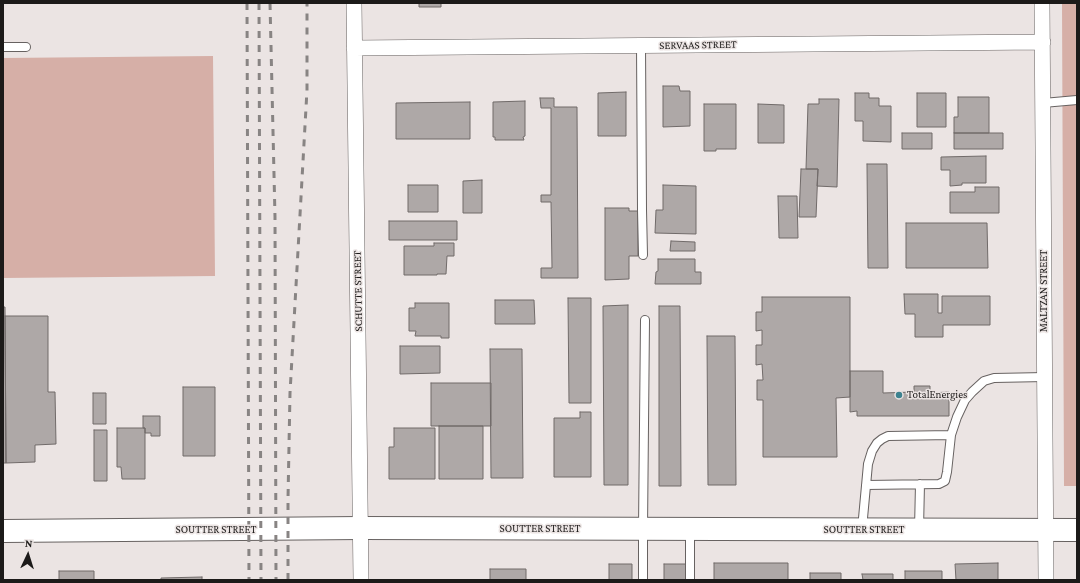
<!DOCTYPE html>
<html>
<head>
<meta charset="utf-8">
<style>
  body { margin:0 }
  #map { position:relative; width:1080px; height:583px; overflow:hidden; background:#ebe4e3; font-family:"Crimson Pro",serif }
  canvas { display:block }
  .frame { position:absolute; inset:0; border:4px solid #1c1a19; pointer-events:none }
  .north { position:absolute; left:8px; top:535px; width:40px; height:40px; -webkit-text-stroke:3px #ebe4e3; paint-order:stroke; rotate:4deg; font-size:11px; font-weight:700; line-height:16px; text-align:center; color:#1c1a19 }
  .north::after { content:''; display:block; margin:auto; width:14px; height:18px; background:#1c1a19; clip-path:polygon(50% 0,100% 100%,50% 72%,0 100%) }
</style>
</head>
<body>
<div id="map">
<canvas width="1080" height="583"></canvas>
<div class="frame"></div>
<div class="north">N</div>
</div>
<script>
const g = document.querySelector('canvas').getContext('2d');
g.lineJoin = 'round';
function fillPath(path, color) { g.fillStyle = color; g.fill(path, 'evenodd'); }
const shape = rows => new Path2D(rows.map(r => 'M' + r).join(''));
function strokePath(path, color, width, dash) { g.strokeStyle = color; g.lineWidth = width; g.lineCap = dash ? 'butt' : 'round'; g.setLineDash(dash || []); g.stroke(path); }
function label(font, color, halo, rows, align = 'center') {
  g.font = font + ' "Crimson Pro",serif'; g.lineWidth = 3; g.setLineDash([]); g.textBaseline = 'middle'; g.strokeStyle = halo; g.fillStyle = color; for (const [text, x, y, turn = 0] of rows) {
    g.save(); g.translate(x, y); g.rotate((+turn || 0) * Math.PI / 180); g.textAlign = isNaN(turn) ? turn : align; if (halo) g.strokeText(text, 0, 0); g.fillText(text, 0, 0); g.restore();
  }
}
const green = shape([
  [1062,3,1077,3,1077,486,1064,486],
  [213,56,215,276,3,278,3,58]
]);
const building = shape([
  [419,3,441,3,441,7,419,7,419,3],
  [663,86,679,86,680,91,690,91,690,126,663,127,663,86],
  [626,92,626,136,598,136,598,93,626,92],
  [855,93,869,93,869,98,879,98,879,106,891,106,891,142,863,141,863,121,855,121,855,93],
  [917,93,946,93,946,127,917,127,917,93],
  [958,97,989,97,989,133,954,133,954,117,958,117,958,97],
  [540,98,554,98,554,107,577,107,578,278,541,278,541,268,552,268,551,202,541,202,541,195,551,195,551,108,541,108,540,98],
  [819,99,839,99,837,187,817,186,818,169,806,169,808,104,819,104,819,99],
  [525,101,525,136,523,137,524,140,495,140,495,137,493,137,493,102,525,101],
  [470,102,470,139,396,139,396,103,470,102],
  [704,104,736,104,736,149,716,149,716,151,704,151,704,104],
  [758,104,784,105,784,143,758,143,758,104],
  [902,133,932,133,932,149,902,149,902,133],
  [954,133,1003,133,1003,149,954,149,954,133],
  [986,156,986,183,962,183,962,185,950,186,950,170,941,170,941,157,986,156],
  [867,164,887,164,888,268,868,268,867,164],
  [801,169,818,169,816,217,799,217,801,169],
  [482,180,482,213,463,213,463,181,482,180],
  [408,185,438,185,438,212,408,212,408,185],
  [663,185,696,186,696,234,655,233,656,210,663,210,663,185],
  [975,187,999,187,999,213,950,213,950,192,975,192,975,187],
  [778,196,797,196,798,238,779,238,778,196],
  [605,208,629,208,629,211,638,211,638,256,629,256,629,279,605,280,605,208],
  [389,221,457,221,457,240,389,240,389,221],
  [906,223,987,223,988,268,906,268,906,223],
  [671,241,695,242,695,251,670,251,671,241],
  [434,243,454,243,454,256,447,256,446,274,437,274,437,275,404,275,404,246,434,246,434,243],
  [658,259,695,259,695,272,701,272,701,284,655,284,656,272,658,271,658,259],
  [904,294,938,294,938,313,942,313,942,296,990,296,990,325,943,325,943,337,915,337,915,314,905,314,904,294],
  [762,297,850,297,850,397,836,398,837,457,763,457,763,400,757,400,757,380,763,380,762,364,756,365,756,345,762,345,762,330,756,331,756,312,762,312,762,297],
  [568,298,591,298,591,403,569,403,568,298],
  [495,300,534,300,535,324,495,324,495,300],
  [415,303,449,303,449,338,441,338,441,336,415,336,416,331,409,331,409,308,415,308,415,303],
  [628,305,628,485,604,485,603,306,628,305],
  [659,306,680,306,681,486,659,486,659,306],
  [3,307,5,307,6,463,3,463,3,307],
  [5,316,48,316,48,392,55,392,56,444,35,445,35,462,6,463,5,316],
  [707,336,735,336,736,485,708,485,707,336],
  [400,346,440,346,440,373,400,374,400,346],
  [490,349,522,349,523,478,491,478,490,349],
  [850,371,883,371,883,393,914,392,914,386,930,386,930,393,949,392,949,416,857,416,857,411,850,412,850,371],
  [431,383,491,383,491,426,431,426,431,383],
  [183,387,215,387,215,456,183,456,183,387],
  [93,393,106,393,106,424,93,424,93,393],
  [580,412,591,412,591,477,554,477,554,418,580,418,580,412],
  [143,416,160,416,160,436,151,436,151,433,145,433,145,428,143,428,143,416],
  [439,426,483,426,483,479,439,479,439,426],
  [117,428,145,428,145,479,122,479,121,467,117,467,117,428],
  [394,428,435,428,435,479,389,479,389,447,394,447,394,428],
  [94,430,107,430,107,481,94,481,94,430],
  [714,563,788,563,788,580,714,580,714,563],
  [998,563,998,580,956,580,955,564,998,563],
  [609,564,632,564,632,580,609,580,609,564],
  [664,564,686,564,686,580,664,580,664,564],
  [490,569,526,569,526,580,490,580,490,569],
  [59,571,94,571,94,580,59,580,59,571],
  [905,571,942,571,942,580,905,580,905,571],
  [810,573,841,573,841,580,810,580,810,573],
  [862,574,893,574,893,580,863,580,862,574],
  [202,577,202,580,161,580,161,578,202,577]
]);
const service = shape([
  [641,45,642,210,643,255],
  [3,47,26,47],
  [1043,103,1077,100],
  [866,485,939,484,945,481,947,472,951,435,957,417,965,400,972,392,984,381,994,378,1045,377],
  [862,529,868,464,872,451,877,443,882,439,888,436,951,435],
  [919,529,920,484],
  [690,530,690,580],
  [643,580,643,529,645,320]
]);
const minor = shape([
  [354,3,361,580],
  [1042,3,1046,580],
  [354,48,1043,42]
]);
const primary = shape([
  [3,531,361,528,1077,530]
]);
const rail = shape([
  [247,3,249,580],
  [259,3,261,580],
  [270,3,275,217,276,580],
  [288,580,288,499,290,393,307,90,307,3]
]);
const markers = [
  [899,395,4,"#3d828f"]
];
const streetNames = [
  ["SERVAAS STREET",698,45,-1],
  ["SCHUTTE STREET",358,291,-91],
  ["MALTZAN STREET",1044,291,-90],
  ["SOUTTER STREET",540,529],
  ["SOUTTER STREET",216,530],
  ["SOUTTER STREET",864,530]
];
const poiNames = [
  ["TotalEnergies",907,395]
];
fillPath(green, '#d6afa7');
fillPath(building, '#aea8a7');
strokePath(building, '#706a69', 1);
strokePath(service, '#676261', 10);
strokePath(minor, '#676261', 16);
strokePath(primary, '#676261', 24);
strokePath(service, '#fff', 8);
strokePath(minor, '#fff', 15);
strokePath(primary, '#fff', 22);
strokePath(rail, '#888483', 3, [7, 7]);
for (const [x, y, r, color] of markers) { const dot = new Path2D(); dot.arc(x, y, r, 0, 2 * Math.PI); g.fillStyle = color; g.fill(dot); strokePath(dot, '#ebe4e3', 1.5); }
label('11px', '#1c1a19', '#ebe4e3', streetNames);
label('11px', '#1c1a19', '#ebe4e3', poiNames, 'left');
</script>
</body>
</html>
